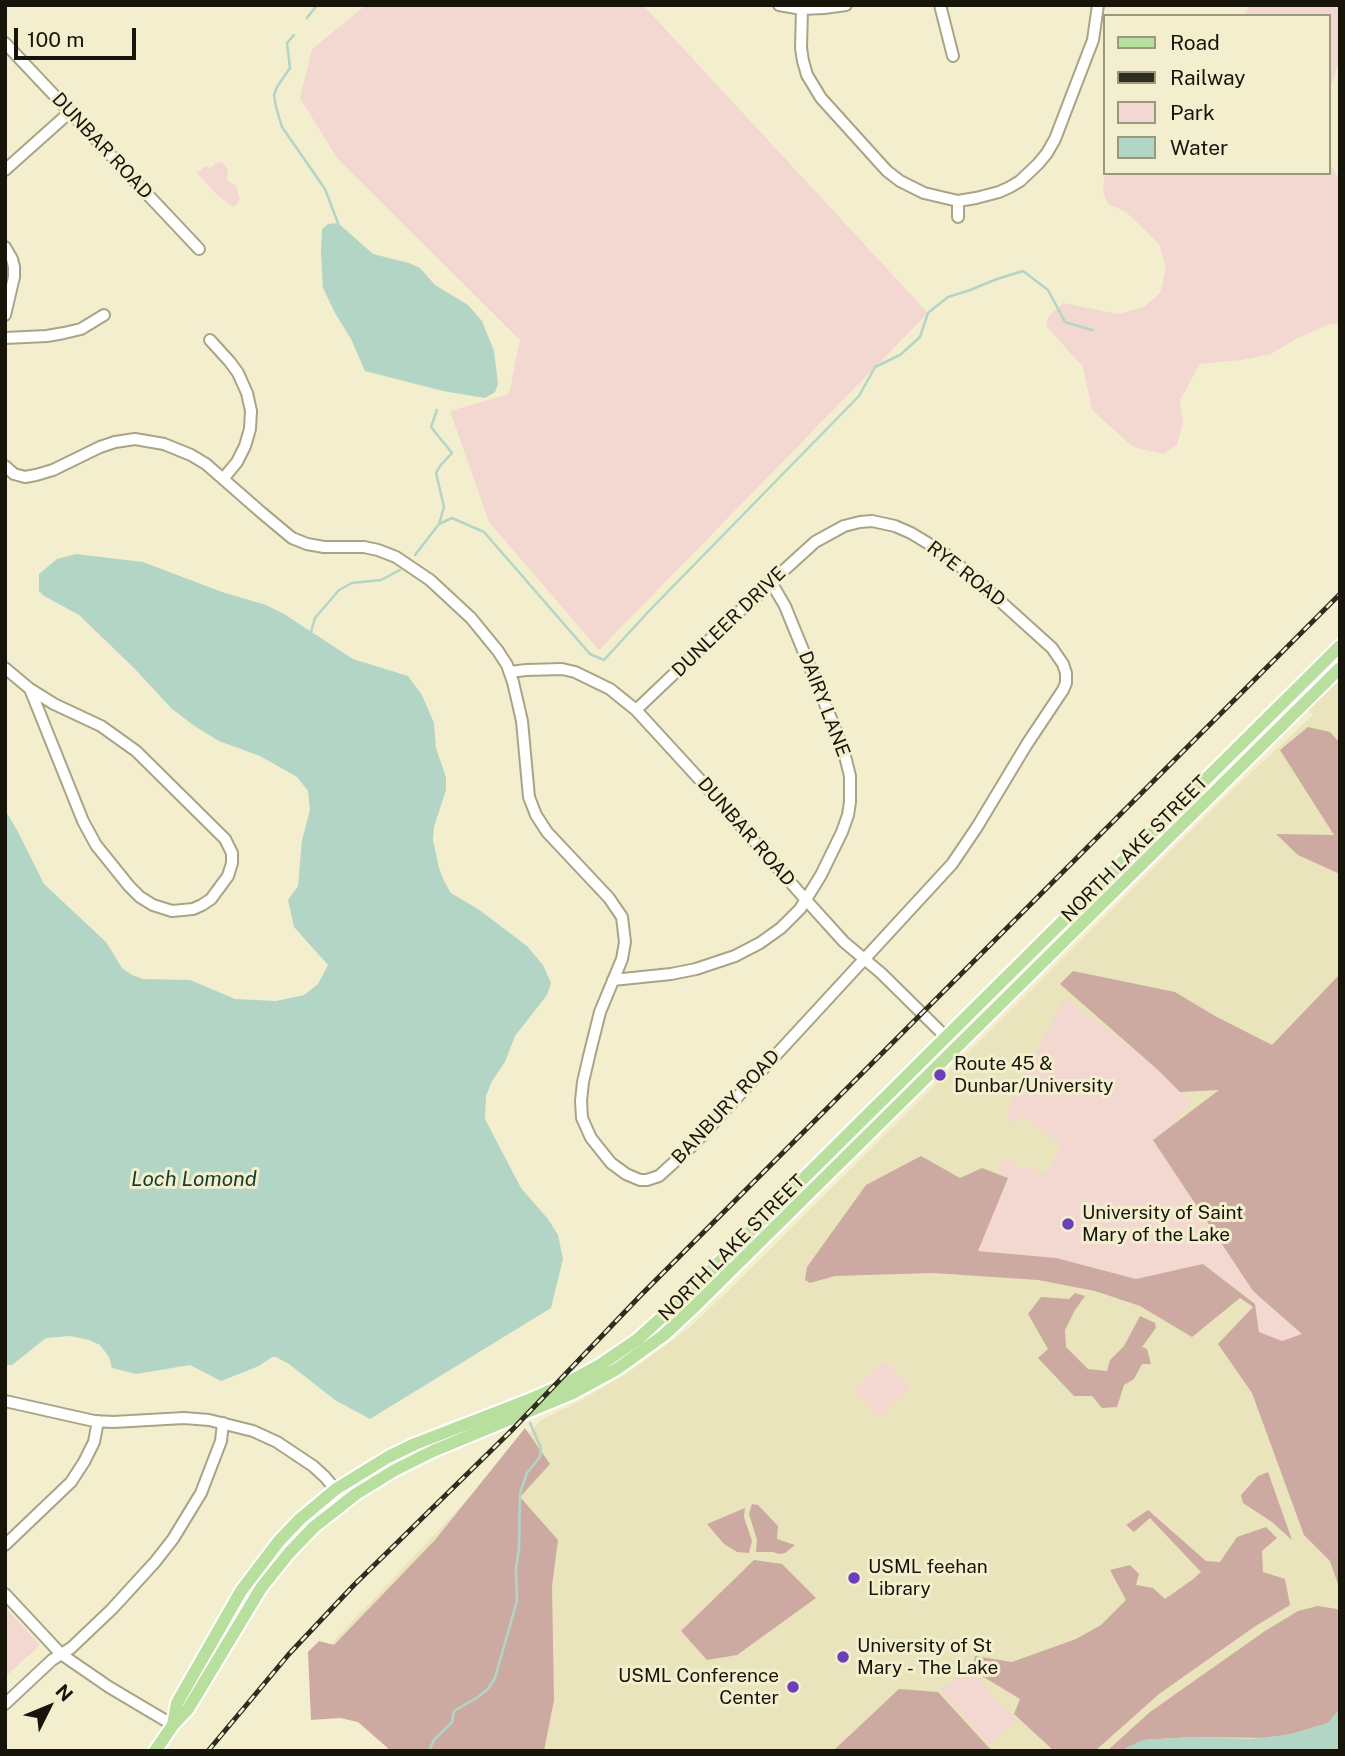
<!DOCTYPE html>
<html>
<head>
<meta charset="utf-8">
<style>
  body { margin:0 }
  #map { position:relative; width:1345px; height:1756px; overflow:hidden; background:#f3efce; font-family:"Public Sans",sans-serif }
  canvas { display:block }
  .frame { position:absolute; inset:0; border:7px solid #17150a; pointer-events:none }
  .legend { position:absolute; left:1103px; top:14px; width:228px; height:161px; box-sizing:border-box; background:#f3efce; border:2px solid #9b9880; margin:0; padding:9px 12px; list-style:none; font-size:21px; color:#17150a }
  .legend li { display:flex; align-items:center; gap:14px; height:35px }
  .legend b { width:35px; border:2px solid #9b9880 }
  .north { position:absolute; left:14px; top:1672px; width:70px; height:70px; -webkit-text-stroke:5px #f3efce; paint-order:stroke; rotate:47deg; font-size:19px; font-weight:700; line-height:28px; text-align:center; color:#17150a }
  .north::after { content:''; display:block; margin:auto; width:24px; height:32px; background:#17150a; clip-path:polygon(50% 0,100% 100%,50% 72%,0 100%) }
  .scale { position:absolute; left:14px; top:28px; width:122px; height:32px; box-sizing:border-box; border:4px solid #17150a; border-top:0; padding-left:9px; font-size:21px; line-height:24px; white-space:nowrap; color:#17150a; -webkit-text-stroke:5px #f3efce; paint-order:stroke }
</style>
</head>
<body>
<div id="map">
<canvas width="1345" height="1756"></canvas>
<div class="frame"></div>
<ul class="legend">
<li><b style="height:9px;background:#b8df9d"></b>Road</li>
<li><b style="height:9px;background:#2f2d1f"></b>Railway</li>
<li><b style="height:19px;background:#f3d8d1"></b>Park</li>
<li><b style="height:19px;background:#b2d5c6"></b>Water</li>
</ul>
<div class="north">N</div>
<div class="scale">100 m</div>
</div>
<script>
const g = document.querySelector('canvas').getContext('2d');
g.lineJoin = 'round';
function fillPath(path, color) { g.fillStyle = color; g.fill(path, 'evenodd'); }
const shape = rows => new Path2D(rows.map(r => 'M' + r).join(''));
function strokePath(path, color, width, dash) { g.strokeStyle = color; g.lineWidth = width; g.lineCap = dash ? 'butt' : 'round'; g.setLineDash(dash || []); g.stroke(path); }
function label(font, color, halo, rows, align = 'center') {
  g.font = font + ' "Public Sans",sans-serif'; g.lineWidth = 6; g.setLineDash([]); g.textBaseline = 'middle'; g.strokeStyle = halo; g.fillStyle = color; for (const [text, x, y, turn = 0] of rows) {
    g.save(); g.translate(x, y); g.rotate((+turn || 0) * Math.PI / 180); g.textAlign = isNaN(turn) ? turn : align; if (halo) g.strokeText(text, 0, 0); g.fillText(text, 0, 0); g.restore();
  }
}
const built = shape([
  [1340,653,1340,1751,391,1751,312,1664,522,1442,541,1420,580,1401,632,1370,688,1329,721,1298,1225,797,1313,715,1296,696]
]);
const green = shape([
  [366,5,643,5,928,313,599,650,489,522,450,411,509,394,520,340,337,158,300,98,312,49],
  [1250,5,1340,5,1340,60,1329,91,1329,16,1243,16],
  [1329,157,1330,165,1340,179,1340,325,1329,324,1296,339,1271,354,1242,360,1200,364,1180,400,1183,423,1177,445,1163,454,1133,447,1092,410,1083,367,1046,326,1049,316,1063,303,1118,314,1144,307,1160,293,1166,269,1159,244,1126,212,1108,204,1103,192,1104,178,1107,173,1329,173],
  [222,162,227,167,228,172,227,180,236,186,240,199,237,205,233,207,219,197,197,173,205,166,210,168,216,163],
  [1065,998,1118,1037,1158,1070,1180,1092,1192,1102,1176,1119,1175,1124,1153,1141,1253,1291,1303,1334,1282,1341,1259,1332,1255,1302,1203,1264,1136,1279,1056,1258,978,1251,1007,1178,997,1174,1005,1156,1019,1167,1030,1166,1042,1175,1050,1169,1060,1145,1023,1115,1013,1124,1007,1116,1011,1099],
  [887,1362,911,1387,879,1417,854,1390,880,1365],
  [5,1607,40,1645,5,1677],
  [964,1665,1017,1720,990,1745,939,1689,952,1682]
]);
const forest = shape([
  [1308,727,1330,732,1340,743,1340,874,1298,855,1276,834,1334,835,1280,750],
  [1073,971,1175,992,1215,1016,1272,1045,1340,974,1340,1590,1330,1561,1304,1535,1252,1393,1218,1344,1253,1307,1240,1298,1192,1337,1140,1306,1095,1291,1038,1280,933,1273,835,1276,810,1283,805,1280,807,1267,866,1185,921,1156,960,1178,982,1168,1008,1178,978,1251,1056,1258,1136,1279,1203,1264,1255,1304,1259,1332,1282,1341,1302,1334,1253,1291,1153,1140,1219,1090,1180,1092,1158,1070,1060,984],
  [1075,1293,1085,1296,1075,1310,1065,1330,1066,1347,1088,1369,1107,1371,1110,1360,1124,1346,1140,1316,1155,1323,1156,1328,1142,1347,1147,1349,1151,1364,1142,1364,1134,1379,1124,1385,1117,1407,1102,1408,1092,1396,1074,1396,1038,1358,1048,1349,1028,1314,1041,1297,1069,1299],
  [525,1428,550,1464,520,1497,558,1540,552,1586,554,1700,544,1751,391,1751,358,1722,340,1718,311,1720,308,1652,319,1641,334,1645,435,1540],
  [1268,1472,1292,1540,1272,1522,1243,1503,1241,1495,1258,1476],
  [752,1504,758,1505,778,1526,777,1539,795,1545,785,1553,779,1554,773,1552,756,1552,757,1540,749,1514],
  [745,1508,744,1517,752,1541,749,1553,737,1552,724,1544,707,1524],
  [1148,1510,1206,1561,1220,1562,1237,1537,1266,1527,1277,1538,1262,1551,1263,1572,1285,1579,1290,1605,1254,1627,1159,1694,1095,1751,1054,1751,1014,1714,1020,1699,972,1670,975,1656,1012,1662,1076,1639,1101,1625,1126,1600,1110,1570,1130,1565,1139,1574,1136,1585,1153,1588,1165,1599,1192,1580,1201,1572,1150,1518,1134,1532,1126,1525],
  [754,1560,782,1564,816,1598,737,1655,707,1660,681,1631],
  [1318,1606,1337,1609,1340,1612,1340,1709,1328,1723,1292,1734,1271,1738,1192,1737,1143,1740,1120,1751,1107,1751,1150,1712,1265,1631,1298,1611],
  [899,1689,938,1692,992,1751,833,1751]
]);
const water = shape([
  [338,223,373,254,409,263,420,268,435,285,468,305,482,321,494,351,498,384,495,392,485,398,443,391,365,371,351,339,335,313,323,288,321,252,322,229,328,224],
  [76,554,143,562,222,592,266,605,284,614,353,659,408,676,422,695,434,723,436,748,446,777,446,790,434,827,433,840,439,868,444,881,451,893,478,909,527,946,543,965,551,983,547,995,515,1036,505,1062,492,1081,486,1096,485,1119,521,1188,548,1219,558,1235,563,1259,551,1308,370,1419,335,1400,289,1364,276,1357,272,1357,259,1366,221,1381,190,1365,136,1374,112,1368,109,1357,100,1345,89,1340,70,1336,46,1338,12,1365,5,1365,5,810,17,830,44,884,106,942,122,968,132,975,143,979,190,980,235,999,276,1001,304,995,318,984,328,965,294,927,288,900,298,886,302,840,310,810,308,791,297,777,260,756,219,741,196,727,172,709,134,668,79,615,44,596,39,591,39,574,57,559],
  [1340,1709,1340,1751,1120,1751,1143,1740,1192,1737,1251,1739,1292,1734,1328,1723]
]);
const stream = shape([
  [307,18,317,5],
  [294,35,287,43,290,68,277,87,274,95,276,107,282,127,325,189,338,223],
  [439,524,452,518,484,532,590,654,604,660,648,612,859,396,875,367,900,355,920,337,928,313,948,297,970,290,997,279,1023,271,1048,290,1065,322,1092,330],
  [415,555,439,524,444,507,436,473,440,466,452,453,431,427,437,410],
  [311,632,315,618,339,590,352,583,381,580,400,570],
  [429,1751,434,1740,452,1722,454,1711,478,1697,488,1689,495,1678,517,1601,516,1568,519,1548,520,1493,527,1473,540,1457,541,1448,530,1423]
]);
const minor = shape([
  [779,5,802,9,824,8,846,5],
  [940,5,953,56],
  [802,9,801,48,803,61,807,75,821,98,887,171,900,181,924,193,958,201,976,198,999,192,1010,187,1020,181,1038,164,1047,153,1055,139,1093,40,1098,5],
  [5,43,199,249],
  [5,170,70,112],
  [958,217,958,201],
  [5,247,12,259,14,267,14,277,5,315],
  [5,338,47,336,64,333,81,329,104,315],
  [210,340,230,362,238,373,247,393,251,411,250,429,245,446,237,462,223,479],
  [5,466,14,474,25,477,36,475,53,470,100,447,115,442,135,439,164,444,191,455,206,464,262,513,292,538,307,544,324,547,364,547,378,550,396,557,430,580,471,618,498,651,507,665,513,682,522,721,529,797,536,815,547,832,609,898,622,917,625,942,622,959,600,1012,590,1052,583,1082,581,1101,582,1118,591,1138,611,1163,626,1174,640,1180,647,1180,659,1176,693,1145,952,864,977,827,1027,744,1063,690,1066,683,1066,673,1063,664,1052,648,979,582,944,553,911,533,895,526,872,521,860,522,844,526,815,542,771,582,761,593,742,609,636,710],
  [5,668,30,689],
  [510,672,526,670,562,669,575,672,610,689,636,710,713,794,806,900,844,942,881,973,951,1042],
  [30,689,54,704,101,726,136,751,225,839,232,853,232,863,228,876,211,899,202,905,193,909,172,911,153,905,140,897,129,886,96,845,83,821,30,689],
  [613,980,671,974,696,969,735,956,760,943,781,928,800,909,821,875,842,832,848,815,850,802,850,776,843,748,785,606,771,582],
  [5,1401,94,1421,113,1422,184,1418,209,1420,253,1431,277,1442,313,1466,325,1477,346,1502],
  [5,1545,71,1482,84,1462,94,1442,98,1421],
  [5,1594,61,1654,109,1687,173,1725],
  [5,1704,52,1660,71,1648,112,1609,155,1562,173,1539,201,1493,221,1441,223,1423]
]);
const major = shape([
  [173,1725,177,1703,241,1591,279,1541,300,1519,336,1489,388,1457,415,1444,531,1399,563,1385,600,1365,638,1339,684,1297,1340,646],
  [155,1751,173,1725,188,1709,261,1588,289,1553,314,1527,356,1494,395,1470,433,1451,573,1393,617,1369,664,1335,694,1307,1340,668]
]);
const rail = shape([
  [208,1751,289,1654,354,1585,512,1430,641,1295,1340,594]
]);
const markers = [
  [940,1075,7,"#6a3fb7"],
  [1068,1224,7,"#6a3fb7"],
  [854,1578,7,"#6a3fb7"],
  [843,1657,7,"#6a3fb7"],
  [793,1687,7,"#6a3fb7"]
];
const streetNames = [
  ["DUNBAR ROAD",102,146,47],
  ["RYE ROAD",966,574,38],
  ["DUNLEER DRIVE",729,622,-44],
  ["DAIRY LANE",824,704,69],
  ["DUNBAR ROAD",746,832,49],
  ["NORTH LAKE STREET",1135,849,-45],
  ["BANBURY ROAD",726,1107,-47],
  ["NORTH LAKE STREET",732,1248,-45]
];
const poiNames = [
  ["Route 45 &",954,1064],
  ["Dunbar/University",954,1086],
  ["University of Saint",1082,1213],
  ["Mary of the Lake",1082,1235],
  ["USML feehan",868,1567],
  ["Library",868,1589],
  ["University of St",857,1646],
  ["Mary - The Lake",857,1668],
  ["USML Conference",779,1676,"right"],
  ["Center",779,1698,"right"]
];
const waterNames = [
  ["Loch Lomond",194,1180]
];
fillPath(built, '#e9e4bb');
fillPath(green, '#f3d8d1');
fillPath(forest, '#cdaaa1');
fillPath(water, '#b2d5c6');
strokePath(stream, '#b2d5c6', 2.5);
strokePath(minor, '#a9a486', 14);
strokePath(major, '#fff', 16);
strokePath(minor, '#fff', 10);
strokePath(major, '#b8df9d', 12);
strokePath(rail, '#2f2d1f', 5);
strokePath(rail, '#f3efce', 2.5, [8]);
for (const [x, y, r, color] of markers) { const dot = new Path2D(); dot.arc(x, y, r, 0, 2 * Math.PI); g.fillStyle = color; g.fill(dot); strokePath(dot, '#f3efce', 2.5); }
label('19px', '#17150a', '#f3efce', streetNames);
label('19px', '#17150a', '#f3efce', poiNames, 'left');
label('italic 21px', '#0f3f2f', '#f3efce', waterNames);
</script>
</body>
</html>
